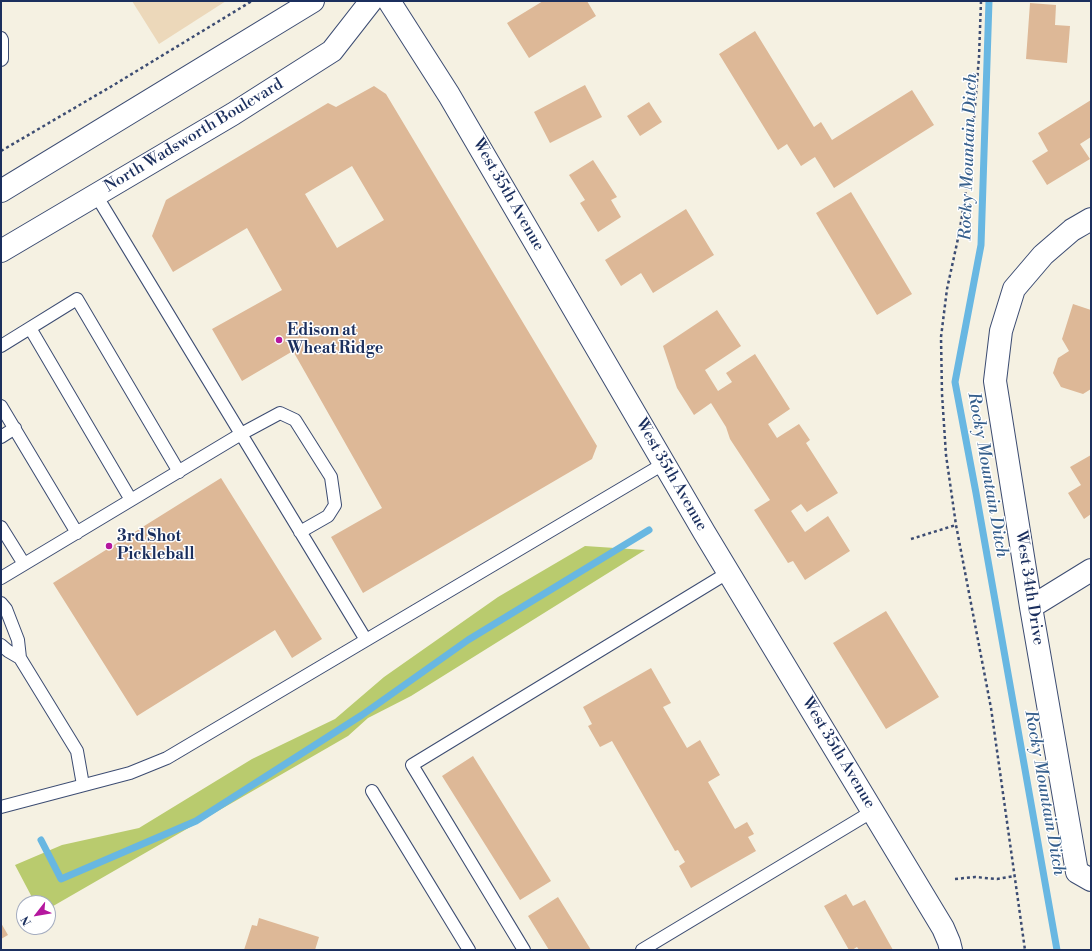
<!DOCTYPE html>
<html>
<head>
<meta charset="utf-8">
<style>
  body { margin:0 }
  #map { position:relative; width:1092px; height:951px; overflow:hidden; background:#f5f1e2; font-family:"Libre Bodoni",serif }
  canvas { display:block }
  .frame { position:absolute; inset:0; border:2px solid #1b2f5e; pointer-events:none }
  .north { position:absolute; left:16px; top:895px; width:40px; height:40px; box-sizing:border-box; background:#fff; border:1px solid #a4acbf; border-radius:50%; rotate:239deg; font-size:11px; font-weight:700; line-height:16px; text-align:center; color:#1b2f5e }
  .north::after { content:''; display:block; margin:auto; width:14px; height:18px; background:#b5179e; clip-path:polygon(50% 0,100% 100%,50% 72%,0 100%) }
</style>
</head>
<body>
<div id="map">
<canvas width="1092" height="951"></canvas>
<div class="frame"></div>
<div class="north">N</div>
</div>
<script>
const g = document.querySelector('canvas').getContext('2d');
g.lineJoin = 'round';
function fillPath(path, color) { g.fillStyle = color; g.fill(path, 'evenodd'); }
const shape = rows => new Path2D(rows.map(r => 'M' + r).join(''));
function strokePath(path, color, width, dash) { g.strokeStyle = color; g.lineWidth = width; g.lineCap = dash ? 'butt' : 'round'; g.setLineDash(dash || []); g.stroke(path); }
function label(font, color, halo, rows, align = 'center') {
  g.font = font + ' "Libre Bodoni",serif'; g.lineWidth = 3; g.setLineDash([]); g.textBaseline = 'middle'; g.strokeStyle = halo; g.fillStyle = color; for (const [text, x, y, turn = 0] of rows) {
    g.save(); g.translate(x, y); g.rotate((+turn || 0) * Math.PI / 180); g.textAlign = isNaN(turn) ? turn : align; if (halo) g.strokeText(text, 0, 0); g.fillText(text, 0, 0); g.restore();
  }
}
const built = shape([
  [132,1,226,1,159,44]
]);
const green = shape([
  [585,546,645,550,411,696,368,718,348,736,48,909,48,903,35,903,15,865,62,845,139,828,252,759,335,719,384,677,498,597]
]);
const stream = shape([
  [989,1,981,245,955,382,976,493,1057,950],
  [41,840,61,879,196,821,362,715,468,640,649,530]
]);
const building = shape([
  [543,1,587,1,596,16,529,58,507,23],
  [1030,3,1056,5,1055,25,1070,26,1067,63,1026,59],
  [755,31,814,127,821,122,832,140,912,90,934,125,834,188,815,157,801,166,787,144,778,150,719,54],
  [585,85,602,117,550,143,534,112],
  [374,86,386,94,597,446,592,459,363,593,331,537,382,508,293,351,242,381,212,329,282,290,247,228,173,272,152,236,166,200,328,103,336,107],
  [352,166,384,220,337,248,305,194],
  [1091,100,1091,137,1080,144,1090,159,1047,185,1032,161,1048,151,1038,133],
  [649,102,662,122,640,136,627,116],
  [593,160,617,197,611,200,621,217,598,232,580,203,585,200,569,175],
  [851,192,912,294,877,315,816,213],
  [686,209,714,255,653,293,641,273,621,286,605,260],
  [1073,304,1091,310,1091,389,1083,394,1061,387,1053,373,1058,358,1069,351,1062,339],
  [717,310,741,346,705,370,718,391,732,382,726,373,755,354,790,409,768,424,777,438,799,424,810,440,806,443,838,493,807,512,801,504,791,511,805,532,828,516,850,551,805,580,793,561,788,563,754,510,770,500,730,439,726,427,711,403,694,415,677,388,663,346],
  [1091,455,1091,514,1084,519,1068,493,1081,485,1070,467],
  [221,478,322,639,292,658,275,630,137,716,53,583],
  [886,611,939,697,886,729,833,643],
  [651,668,671,703,663,707,687,748,700,740,720,775,708,782,735,829,747,822,754,834,748,837,756,851,691,888,679,866,685,862,678,850,675,851,612,741,600,747,588,726,592,724,583,707],
  [473,756,551,881,520,900,442,776],
  [846,894,853,906,865,900,893,950,859,950,857,947,852,950,849,950,824,906],
  [558,897,591,950,549,950,528,916],
  [259,918,319,937,315,950,244,950,252,925,257,926],
  [1,923,8,935,1,939]
]);
const path = shape([
  [981,1,979,57,972,143,967,185,959,234,947,289,941,337,942,394,946,455,956,525,991,708,1025,950],
  [1,151,112,86,252,1],
  [911,539,956,525],
  [955,879,975,877,997,879,1014,876]
]);
const lane = shape([
  [1,38,2,40,2,59,1,60],
  [96,195,366,640],
  [30,328,131,500],
  [1,346,77,299,179,472],
  [1,406,77,533],
  [1,437,15,428],
  [1,527,24,564],
  [1,578,241,434,280,413,295,420,331,477,335,505,328,516,300,532],
  [1,603,6,609,18,640,20,658,8,651,1,645],
  [20,658,77,751,83,785],
  [372,791,469,950],
  [1,807,130,773,167,758,665,463],
  [524,950,412,765,729,572],
  [642,950,873,811]
]);
const street = shape([
  [389,1,449,95,704,532,943,928,949,942,951,950],
  [1091,219,1072,230,1043,255,1014,289,1001,331,995,381,1031,607,1077,872,1091,880],
  [1031,607,1091,570]
]);
const primary = shape([
  [1,191,313,1],
  [1,251,233,114,332,51,371,1]
]);
const markers = [
  [279,340,4,"#b5179e"],
  [109,546,4,"#b5179e"]
];
const streetNames = [
  ["North Wadsworth Boulevard",194,136,-31],
  ["West 35th Avenue",508,195,60],
  ["West 35th Avenue",671,475,60],
  ["West 34th Drive",1029,588,81],
  ["West 35th Avenue",838,753,59]
];
const poiNames = [
  ["Edison at",287,331],
  ["Wheat Ridge",287,349],
  ["3rd Shot",117,537],
  ["Pickleball",117,555]
];
const waterNames = [
  ["Rocky Mountain Ditch",969,157,-88],
  ["Rocky Mountain Ditch",987,475,80],
  ["Rocky Mountain Ditch",1044,793,80]
];
fillPath(built, '#ecd8ba');
fillPath(green, '#b9cb6e');
strokePath(stream, '#68b7e2', 7);
fillPath(building, '#ddb897');
strokePath(lane, '#3c4c72', 14);
strokePath(street, '#3c4c72', 24);
strokePath(primary, '#3c4c72', 24);
strokePath(path, '#3c4c72', 2.5, [3, 3]);
strokePath(lane, '#fff', 12);
strokePath(street, '#fff', 22);
strokePath(primary, '#fff', 22);
for (const [x, y, r, color] of markers) { const dot = new Path2D(); dot.arc(x, y, r, 0, 2 * Math.PI); g.fillStyle = color; g.fill(dot); strokePath(dot, '#fff', 1.5); }
label('16px', '#1b2f5e', '#fff', streetNames);
label('bold 16px', '#1b2f5e', '#fff', poiNames, 'left');
label('italic 17px', '#365f8c', '#fff', waterNames);
</script>
</body>
</html>
